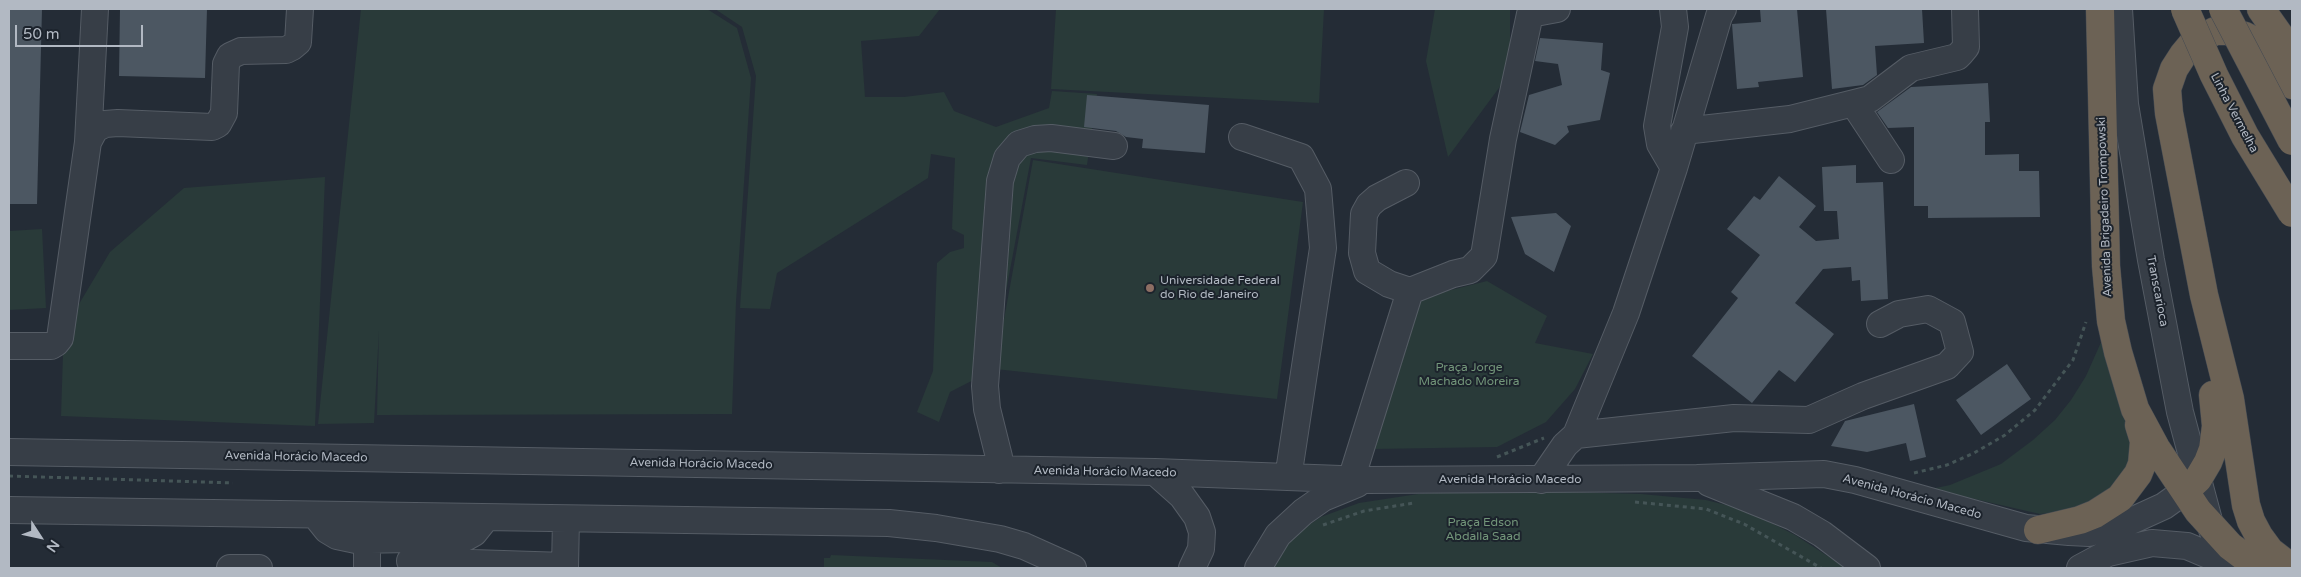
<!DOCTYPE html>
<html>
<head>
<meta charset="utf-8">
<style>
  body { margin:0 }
  #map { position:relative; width:2301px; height:577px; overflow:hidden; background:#242c36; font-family:"Varela Round",sans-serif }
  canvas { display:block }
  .frame { position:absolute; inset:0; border:10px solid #b2b9c3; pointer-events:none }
  .north { position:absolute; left:15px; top:512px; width:50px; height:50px; -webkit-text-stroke:4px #1c232c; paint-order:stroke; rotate:125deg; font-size:14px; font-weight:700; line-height:20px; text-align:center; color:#b2b9c3 }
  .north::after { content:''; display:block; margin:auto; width:18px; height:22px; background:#b2b9c3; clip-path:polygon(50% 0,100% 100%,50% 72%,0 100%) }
  .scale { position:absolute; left:15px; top:25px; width:128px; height:22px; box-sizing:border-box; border:2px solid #b2b9c3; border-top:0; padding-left:6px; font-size:15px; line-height:18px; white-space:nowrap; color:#b2b9c3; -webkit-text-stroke:4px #1c232c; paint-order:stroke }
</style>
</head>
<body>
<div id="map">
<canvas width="2301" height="577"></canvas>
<div class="frame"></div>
<div class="north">N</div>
<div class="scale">50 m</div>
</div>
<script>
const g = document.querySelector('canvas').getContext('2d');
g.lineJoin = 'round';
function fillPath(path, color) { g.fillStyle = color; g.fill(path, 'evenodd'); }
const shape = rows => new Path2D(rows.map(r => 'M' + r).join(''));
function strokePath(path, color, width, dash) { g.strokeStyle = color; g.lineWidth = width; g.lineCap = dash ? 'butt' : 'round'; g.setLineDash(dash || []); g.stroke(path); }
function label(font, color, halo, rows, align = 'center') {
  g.font = font + ' "Varela Round",sans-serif'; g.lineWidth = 4; g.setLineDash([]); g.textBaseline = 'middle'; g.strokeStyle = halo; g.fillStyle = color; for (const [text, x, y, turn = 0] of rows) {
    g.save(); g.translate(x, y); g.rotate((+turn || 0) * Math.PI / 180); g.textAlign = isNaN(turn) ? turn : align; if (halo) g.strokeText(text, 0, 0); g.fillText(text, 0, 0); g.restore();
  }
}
const green = shape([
  [361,9,707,9,737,28,751,78,736,302,732,414,377,415,379,330,374,423,318,424],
  [715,9,940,9,919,36,861,41,865,97,904,97,944,92,954,111,996,127,1049,108,1052,91,1097,94,1087,165,1031,158,991,371,950,392,939,422,917,412,933,371,937,263,950,252,964,248,964,235,952,229,955,158,931,154,928,178,777,273,770,309,740,308,756,76,742,27],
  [1056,9,1324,9,1319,103,1051,89],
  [1435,9,1510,9,1510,73,1448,157,1426,61],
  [1033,160,1303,202,1277,399,995,369],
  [325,177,315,426,61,416,63,354,79,304,110,252,184,188],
  [42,229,46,308,9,310,9,231],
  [1487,281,1547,316,1535,343,1593,354,1575,389,1546,422,1497,447,1372,449,1415,299],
  [2102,340,2105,342,2133,445,2134,461,2116,486,2092,502,2066,511,2040,514,1931,489,1950,485,2001,464,2033,440,2055,420,2071,400,2086,376],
  [1488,490,1641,494,1706,500,1746,510,1795,535,1846,568,1272,568,1286,547,1301,530,1321,517,1359,503,1418,494],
  [831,555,992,562,1002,568,824,568,824,558,830,558]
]);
const building = shape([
  [9,9,42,9,37,204,9,204],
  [120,9,207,9,205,78,119,76],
  [1760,9,1797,9,1803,77,1758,82,1759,87,1737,89,1732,24,1761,22],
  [1826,9,1922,9,1924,43,1875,46,1877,75,1863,85,1832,89],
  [1540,38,1603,43,1601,70,1610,73,1600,120,1567,126,1569,132,1555,145,1520,132,1529,95,1562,85,1558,64,1535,61],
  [1988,83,1990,122,1985,122,1985,155,2019,154,2019,171,2039,171,2040,217,1928,218,1928,206,1914,206,1914,127,1888,128,1877,112,1911,87],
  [1087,95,1209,105,1205,153,1142,148,1143,139,1126,137,1116,131,1084,127],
  [1856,165,1856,183,1883,182,1888,299,1861,301,1860,280,1852,281,1851,267,1823,269,1795,303,1834,334,1795,382,1779,370,1752,403,1692,356,1738,298,1731,292,1760,255,1727,229,1754,196,1760,200,1779,176,1816,206,1799,227,1816,241,1839,239,1837,211,1824,211,1822,167],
  [1556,213,1571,226,1554,272,1525,254,1511,217],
  [2007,364,2031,399,1981,435,1956,400],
  [1914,404,1926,457,1910,461,1906,443,1867,452,1831,446,1845,421]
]);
const path = shape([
  [1497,457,1544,438],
  [1914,473,1947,465,1974,453,2005,435,2035,410,2073,360,2086,322],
  [9,476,233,483],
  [1635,502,1706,509,1744,524,1821,568],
  [1323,525,1364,511,1414,503]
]);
const minor = shape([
  [1673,9,1675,27,1657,126,1660,144,1674,168],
  [2119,9,2125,104,2151,260,2180,412,2210,524,2226,568],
  [1854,104,1891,160],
  [1684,131,1790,119,1870,99,1911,68,1957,57,1961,53,1966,47,1965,9],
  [1242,137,1301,157,1318,189,1323,248,1290,465,1291,477],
  [88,142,95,9],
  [1406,183,1377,198,1369,205,1364,214,1362,253,1367,271,1389,284,1410,291],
  [9,346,51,346,56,343,60,338,88,142,95,129,105,124,118,123,212,127,218,124,224,113,226,64,230,56,241,51,286,50,292,47,298,42,300,9],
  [1576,435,1734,418,1809,420,1863,396,1947,366,1960,352,1952,322,1928,309,1899,314,1880,324],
  [9,452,1155,472,1367,480,1697,478,1824,474,1855,480,2026,528,2069,532,2089,533,2129,522,2164,506,2185,491],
  [999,470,999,457,987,409,985,386,1000,181,1007,158,1019,144,1035,139,1051,138,1114,146],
  [1155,472,1182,496,1197,517,1202,532,1201,549,1192,568],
  [1351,480,1410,291,1453,274,1470,270,1484,256,1503,139,1530,14,1557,9],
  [1541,480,1565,445,1576,435,1626,313,1674,168,1719,16,1723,9],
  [1709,483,1793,517,1822,534,1867,568],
  [9,510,889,523,936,528,1000,539,1024,546,1073,568],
  [315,515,327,530,337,536,356,540,465,538,474,533,486,518],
  [410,561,565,566],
  [230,568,259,568],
  [367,568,367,540],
  [565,568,566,519],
  [1258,568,1278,535,1303,512,1323,498,1357,484],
  [2080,568,2108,553,2152,543,2187,546,2232,565]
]);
const highway = shape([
  [2100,9,2106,266,2111,321,2118,352,2135,409,2156,448,2198,511,2230,546,2259,568],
  [2261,9,2292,53],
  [2292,85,2267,53,2256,42,2245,36,2227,31,2215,31,2193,43,2183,55,2174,69,2167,89,2169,113,2204,295,2230,399,2246,505,2251,521,2259,536,2270,551,2292,568],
  [2185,491,2198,479,2208,462,2213,449,2216,426,2213,395],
  [2038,530,2080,520,2095,514,2120,498,2138,474,2142,464,2144,441,2139,425]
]);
const highwayBridge = shape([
  [2185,9,2214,75,2245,136,2292,213],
  [2223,9,2292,141]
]);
const markers = [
  [1150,288,5,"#8d6e63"]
];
const streetNames = [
  ["Linha Vermelha",2234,113,62],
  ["Avenida Brigadeiro Trompowski",2105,207,-92],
  ["Transcarioca",2157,291,79],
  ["Avenida Horácio Macedo",296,457,1],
  ["Avenida Horácio Macedo",701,464,1],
  ["Avenida Horácio Macedo",1105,472,1],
  ["Avenida Horácio Macedo",1510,480],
  ["Avenida Horácio Macedo",1912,497,15]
];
const poiNames = [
  ["Universidade Federal",1160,281],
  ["do Rio de Janeiro",1160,295]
];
const parkNames = [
  ["Praça Jorge",1469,368],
  ["Machado Moreira",1469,382],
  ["Praça Edson",1483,523],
  ["Abdalla Saad",1483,537]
];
fillPath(green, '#293a39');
fillPath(building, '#4c5762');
strokePath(minor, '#555c65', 28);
strokePath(highway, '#424952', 29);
strokePath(path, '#455557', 3, [4, 4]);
strokePath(minor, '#373e47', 26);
strokePath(highway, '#6c6255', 28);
strokePath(highwayBridge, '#424952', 29, []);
strokePath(highwayBridge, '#6c6255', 28);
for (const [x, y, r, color] of markers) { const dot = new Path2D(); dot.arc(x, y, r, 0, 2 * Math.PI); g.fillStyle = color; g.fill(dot); strokePath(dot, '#1c232c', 2); }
label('12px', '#b2b9c3', '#1c232c', streetNames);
label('12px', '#b2b9c3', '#1c232c', poiNames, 'left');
label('12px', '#73967a', '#1c232c', parkNames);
</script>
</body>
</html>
